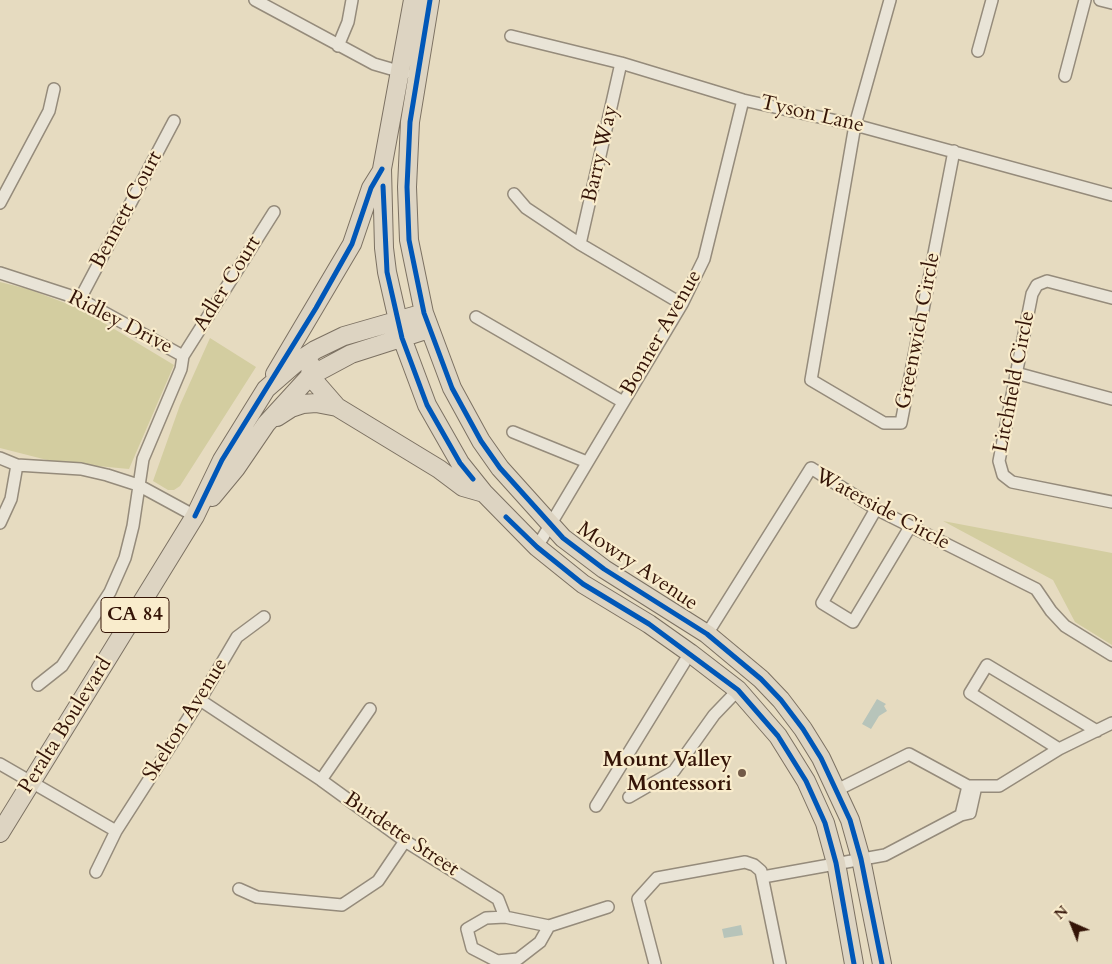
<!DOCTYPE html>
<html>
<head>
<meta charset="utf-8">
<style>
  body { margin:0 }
  #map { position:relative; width:1112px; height:964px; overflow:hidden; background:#e6dbc0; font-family:Cardo,serif }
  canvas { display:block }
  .north { position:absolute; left:1047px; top:899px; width:50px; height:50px; -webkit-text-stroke:4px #f9eccc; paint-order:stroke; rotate:316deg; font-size:14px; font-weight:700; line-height:20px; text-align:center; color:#341407 }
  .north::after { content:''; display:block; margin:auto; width:18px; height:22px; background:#341407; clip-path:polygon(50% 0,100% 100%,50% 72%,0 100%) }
</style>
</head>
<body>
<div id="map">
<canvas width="1112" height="964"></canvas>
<div class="north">N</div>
</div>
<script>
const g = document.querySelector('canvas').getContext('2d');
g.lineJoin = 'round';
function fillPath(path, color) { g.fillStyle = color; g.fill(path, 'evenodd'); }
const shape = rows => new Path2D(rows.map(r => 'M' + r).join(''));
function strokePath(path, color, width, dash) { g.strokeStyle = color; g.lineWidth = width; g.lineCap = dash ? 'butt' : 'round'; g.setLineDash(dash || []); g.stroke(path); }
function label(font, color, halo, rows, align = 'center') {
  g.font = font + ' Cardo,serif'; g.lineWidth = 4.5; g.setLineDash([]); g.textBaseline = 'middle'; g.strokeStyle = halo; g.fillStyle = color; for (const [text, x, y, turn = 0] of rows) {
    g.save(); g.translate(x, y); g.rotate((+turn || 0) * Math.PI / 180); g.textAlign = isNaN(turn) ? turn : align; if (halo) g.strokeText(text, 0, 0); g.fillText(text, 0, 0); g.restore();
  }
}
const green = shape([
  [0,282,28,289,81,309,174,365,129,469,55,462,0,448],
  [210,338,256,367,180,486,174,490,168,490,153,481,180,405],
  [943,521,1112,553,1112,645,1075,622,1053,580]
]);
const water = shape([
  [877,699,886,704,884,706,887,711,879,716,871,729,862,724],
  [741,925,743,935,724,938,722,929]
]);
const minor = shape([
  [255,0,374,64,405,73],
  [890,0,855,125,811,380,884,423,901,423,954,151],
  [1100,0,1112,3],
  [511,36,621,63,743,100,855,125,1112,195],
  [338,46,348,22,352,0],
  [978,51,992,0],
  [1065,76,1085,0],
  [514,194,526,208,580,244,682,304],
  [0,203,49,111,54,89],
  [580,244,621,63],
  [0,273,80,299,183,356],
  [1112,298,1047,281,1037,285,1032,294,999,461,1003,475,1012,482,1112,502],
  [80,299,174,121],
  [476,317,623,402],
  [1016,373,1112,399],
  [513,432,587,462],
  [0,458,17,465,81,469,107,475,138,485,195,516],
  [876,509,822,603,853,622,910,527],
  [0,523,11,499,17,465],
  [537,547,682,304,704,259,743,100],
  [707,634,811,468,876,509,1036,589,1051,611,1065,626,1112,655],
  [38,685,62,666,110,592,125,558,133,526,143,459,181,369,183,356,274,212],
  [200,700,321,780,405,841,498,899,505,917],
  [1059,749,970,693,987,665,1097,731],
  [0,764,116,831],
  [321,780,370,709],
  [837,790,909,754,968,786,999,786,1059,749,1112,723],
  [629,797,674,771,714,715,738,690],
  [596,806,690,653],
  [961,815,968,786],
  [96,872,116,831,200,700,237,637,264,617],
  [763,877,885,855,961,815,970,813,976,786],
  [239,889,257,897,342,905,378,881,405,841],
  [549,926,540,942,518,959,497,961,472,948,467,929,486,918,505,917,549,926,608,907],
  [655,964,638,899,657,878,745,862,754,865,761,871,780,964]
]);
const primary = shape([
  [413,0,382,169,384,248,387,272,402,338,427,405,460,463,484,493,537,547,583,584,649,624,690,653,738,690,778,736,806,781,825,823,836,863,854,964],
  [430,0,410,122,407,187,409,240,424,313,452,388,481,441,500,468,563,538,604,569,707,634,761,679,781,700,803,729,821,758,850,820,861,859,882,964],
  [311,365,310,376,337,407,439,469,463,487,484,493],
  [275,374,352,244,371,188,381,172],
  [277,417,291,408,303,404,316,403,337,407],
  [212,497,236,468,266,424,310,376,351,354,429,329],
  [0,833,195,516,222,460,266,389,297,362,315,350,344,336,424,313]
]);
const cycleway = shape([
  [430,0,410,122,407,187,409,240,424,313,452,388,481,441,500,468,563,538,604,569,707,634,761,679,781,700,803,729,821,758,850,820,861,859,882,964],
  [383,186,387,272,402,338,427,405,460,463,473,479],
  [195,516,222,460,316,308,352,244,371,188,382,169],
  [506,517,537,547,583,584,649,624,738,690,778,736,806,781,825,823,836,863,854,964]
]);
const markers = [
  [742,773,5,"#725a48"]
];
const shields = [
  [135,615,68]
];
const shieldNames = [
  ["CA 84",135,615]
];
const streetNames = [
  ["Tyson Lane",812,115,13],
  ["Barry Way",601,154,-77],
  ["Bennett Court",127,210,-62],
  ["Adler Court",228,284,-58],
  ["Ridley Drive",120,323,27],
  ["Greenwich Circle",919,331,-79],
  ["Bonner Avenue",662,333,-60],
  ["Litchfield Circle",1015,382,-79],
  ["Waterside Circle",882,510,28],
  ["Mowry Avenue",637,567,34],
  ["Skelton Avenue",186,720,-58],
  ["Peralta Boulevard",66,726,-58],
  ["Burdette Street",401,835,34]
];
const poiNames = [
  ["Mount Valley",732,761],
  ["Montessori",732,785]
];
fillPath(green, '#d3cda0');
fillPath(water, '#b7c4ba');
strokePath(minor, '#958b7b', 14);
strokePath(primary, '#7c7162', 20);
strokePath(minor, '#e9e4d7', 11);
strokePath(primary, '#ddd4c2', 18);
strokePath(cycleway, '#0057b8', 5);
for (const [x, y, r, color] of markers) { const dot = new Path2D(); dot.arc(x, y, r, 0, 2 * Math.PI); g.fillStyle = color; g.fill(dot); strokePath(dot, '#f9eccc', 2); }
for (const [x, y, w] of shields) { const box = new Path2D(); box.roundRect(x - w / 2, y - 17.5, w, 35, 4); g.fillStyle = '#f9eccc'; g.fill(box); strokePath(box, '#341407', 1); }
label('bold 20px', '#341407', null, shieldNames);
label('21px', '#341407', '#f9eccc', streetNames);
label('bold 21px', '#341407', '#f9eccc', poiNames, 'right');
</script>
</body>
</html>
